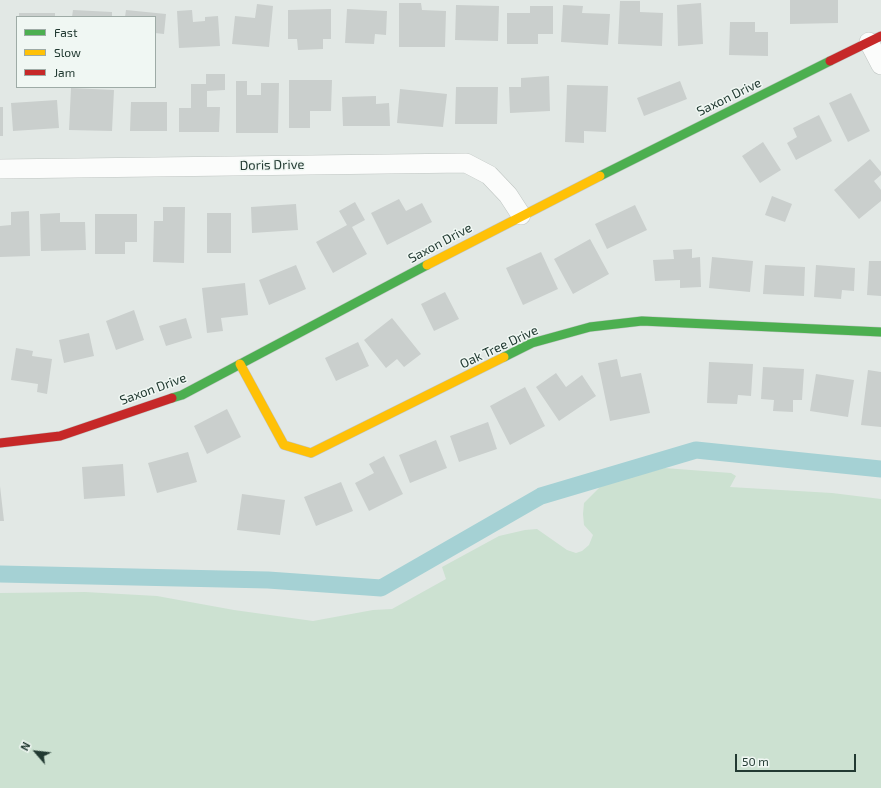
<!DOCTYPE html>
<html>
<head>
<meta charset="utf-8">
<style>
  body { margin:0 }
  #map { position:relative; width:881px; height:788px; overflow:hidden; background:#e2e8e5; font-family:"Exo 2",sans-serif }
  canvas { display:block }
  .legend { position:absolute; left:16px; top:16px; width:140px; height:72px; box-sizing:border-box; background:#f0f7f3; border:1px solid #9eaba6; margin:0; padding:5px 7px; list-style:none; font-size:12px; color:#223a32 }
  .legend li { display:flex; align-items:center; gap:8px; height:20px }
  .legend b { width:20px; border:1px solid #9eaba6 }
  .north { position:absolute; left:16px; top:732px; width:40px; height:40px; -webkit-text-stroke:3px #f0f7f3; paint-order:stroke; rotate:298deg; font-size:11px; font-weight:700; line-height:16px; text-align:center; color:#223a32 }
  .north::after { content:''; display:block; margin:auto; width:14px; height:18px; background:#223a32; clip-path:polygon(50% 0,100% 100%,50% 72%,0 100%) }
  .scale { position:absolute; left:735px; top:754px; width:121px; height:18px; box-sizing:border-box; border:2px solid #223a32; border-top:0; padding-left:5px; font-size:12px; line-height:14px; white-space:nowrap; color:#223a32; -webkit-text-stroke:3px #f0f7f3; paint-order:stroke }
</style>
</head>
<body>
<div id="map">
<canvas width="881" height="788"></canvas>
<ul class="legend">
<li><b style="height:5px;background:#4caf50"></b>Fast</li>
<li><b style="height:5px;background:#ffc107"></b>Slow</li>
<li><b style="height:5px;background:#c62828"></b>Jam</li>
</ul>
<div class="north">N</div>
<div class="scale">50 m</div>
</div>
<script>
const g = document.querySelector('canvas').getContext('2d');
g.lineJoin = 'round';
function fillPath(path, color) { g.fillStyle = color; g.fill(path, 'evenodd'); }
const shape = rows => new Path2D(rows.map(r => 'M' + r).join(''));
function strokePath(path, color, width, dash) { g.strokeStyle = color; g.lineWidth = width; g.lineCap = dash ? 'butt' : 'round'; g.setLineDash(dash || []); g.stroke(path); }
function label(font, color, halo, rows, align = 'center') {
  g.font = font + ' "Exo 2",sans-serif'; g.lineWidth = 3; g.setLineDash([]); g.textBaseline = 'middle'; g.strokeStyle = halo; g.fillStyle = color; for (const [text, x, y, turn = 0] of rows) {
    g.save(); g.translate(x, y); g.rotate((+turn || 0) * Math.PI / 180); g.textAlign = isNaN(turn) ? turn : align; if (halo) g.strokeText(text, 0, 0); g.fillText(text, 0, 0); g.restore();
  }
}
const green = shape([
  [664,468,731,473,736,476,730,487,832,493,881,499,881,788,0,788,0,593,85,592,157,596,234,610,313,621,373,610,392,609,446,579,442,567,499,536,525,530,537,529,567,550,576,553,582,551,589,545,593,535,584,525,583,514,584,503,601,486]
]);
const canal = shape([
  [0,574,268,580,381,588,541,496,696,450,881,469]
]);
const building = shape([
  [790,0,838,0,838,23,790,24],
  [620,1,640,1,640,12,663,13,662,46,618,44],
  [399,3,421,3,422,10,446,11,445,47,399,47],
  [701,3,703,44,678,46,677,5],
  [257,4,273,6,269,47,232,44,235,16,255,18],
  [456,5,499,6,498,41,455,40],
  [563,5,583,6,582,13,610,14,608,45,561,42],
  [530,6,553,6,553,34,538,34,538,44,507,44,507,13,530,13],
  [331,9,331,39,323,39,323,49,298,50,297,39,288,39,288,10],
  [347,9,387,11,386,35,375,34,374,44,345,43],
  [73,10,112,12,112,17,72,17],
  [126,10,166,14,164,34,155,33,155,17,125,17],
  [192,10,193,22,205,21,205,17,218,16,220,46,179,48,177,11],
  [19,13,55,13,55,17,19,17],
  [730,22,755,22,755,32,768,32,768,56,729,55],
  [206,74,225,74,225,90,207,91,207,107,220,107,219,132,179,132,179,108,191,108,191,84,206,84],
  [549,76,550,111,510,113,509,87,521,87,521,78],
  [289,80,332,80,331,111,310,111,310,128,289,128],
  [236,81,247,81,247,95,261,95,261,83,279,83,278,133,236,133],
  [680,81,687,99,644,116,637,98],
  [567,85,608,86,606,132,584,131,584,143,565,142],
  [456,87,498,87,497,124,455,124],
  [71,88,114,90,112,131,69,130],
  [400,89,447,94,443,127,397,123],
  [851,93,870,131,848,142,829,103],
  [376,96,376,104,389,103,390,126,343,126,342,97],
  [57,100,59,128,13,131,11,103],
  [131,102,167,102,167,131,130,131],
  [0,107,3,107,3,136,0,136],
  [819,115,832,141,796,160,787,143,797,137,793,128],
  [763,142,781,170,760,183,742,156],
  [870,159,881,172,881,175,874,181,881,190,881,201,859,219,834,190],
  [772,196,792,204,785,222,765,215],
  [399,199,406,211,422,203,432,222,387,245,371,213],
  [355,202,365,220,352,227,367,254,333,273,316,242,347,225,339,211],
  [296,204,298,230,252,233,251,207],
  [635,205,647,230,607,249,595,224],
  [163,207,185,207,184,263,153,262,154,221,163,221],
  [29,211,30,256,0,257,0,226,11,225,11,212],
  [60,213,60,222,85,222,86,250,41,251,40,214],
  [207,213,231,213,231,253,207,253],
  [95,214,137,214,137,242,125,242,125,254,95,254],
  [590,239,609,274,573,294,554,259],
  [692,249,692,258,700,257,701,287,680,288,680,280,655,281,653,260,674,259,673,250],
  [541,252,558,289,523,305,506,268],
  [712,257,753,261,750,292,709,288],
  [869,261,881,261,881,296,867,295],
  [296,265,306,289,269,305,259,280],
  [765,265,805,267,804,296,763,294],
  [816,265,855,268,854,291,842,290,841,299,814,297],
  [245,283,248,315,221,318,223,331,207,333,202,288],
  [445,292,459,319,434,331,421,304],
  [134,310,144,340,116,350,106,321],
  [186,318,192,338,166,346,159,326],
  [392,318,421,354,404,367,397,359,386,368,364,340],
  [89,333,94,356,64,363,59,340],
  [358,342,369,366,336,381,325,358],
  [16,348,33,351,32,356,52,359,47,394,37,392,38,384,11,380],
  [617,359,621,377,641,373,650,413,610,421,598,363],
  [709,362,753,364,751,396,738,395,737,404,707,403],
  [763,367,804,369,802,400,793,400,793,412,773,411,774,400,761,399],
  [868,370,881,372,881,427,861,425],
  [556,373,566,387,582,375,596,396,559,421,536,387],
  [816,374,854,380,848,417,810,411],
  [525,387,545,426,510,445,490,406],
  [227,409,241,437,207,454,194,426],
  [488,422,497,449,459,462,450,436],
  [436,440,447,468,410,483,399,455],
  [188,452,197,482,157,493,148,463],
  [384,456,403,494,369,511,355,483,374,473,369,464],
  [123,464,125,496,84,499,82,467],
  [341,482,353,511,316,526,304,497],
  [0,486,4,521,0,521],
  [242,494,285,500,280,535,237,530]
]);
const street = shape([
  [869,42,881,65],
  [0,169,466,163,489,175,508,195,521,215]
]);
const fast = shape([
  [600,176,830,61],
  [504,357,532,343,590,327,642,321,881,332],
  [172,398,182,395,427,265]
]);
const slow = shape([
  [427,265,600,176],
  [240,364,284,445,311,453,504,357]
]);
const jam = shape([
  [830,61,881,36],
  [0,443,60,436,172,398]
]);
const streetNames = [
  ["Saxon Drive",729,97,-26],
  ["Doris Drive",272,165,-1],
  ["Saxon Drive",440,243,-28],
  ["Oak Tree Drive",499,347,-25],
  ["Saxon Drive",153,389,-20]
];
fillPath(green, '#cce1d1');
strokePath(canal, '#a5d1d4', 17);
fillPath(building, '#cacfcd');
strokePath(street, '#bfc5c2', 20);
strokePath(fast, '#bfc5c2', 10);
strokePath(slow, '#bfc5c2', 10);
strokePath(jam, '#bfc5c2', 10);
strokePath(street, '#fbfcfb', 19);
strokePath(fast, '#4caf50', 9);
strokePath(slow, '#ffc107', 9);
strokePath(jam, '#c62828', 9);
label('13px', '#223a32', '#f0f7f3', streetNames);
</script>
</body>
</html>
